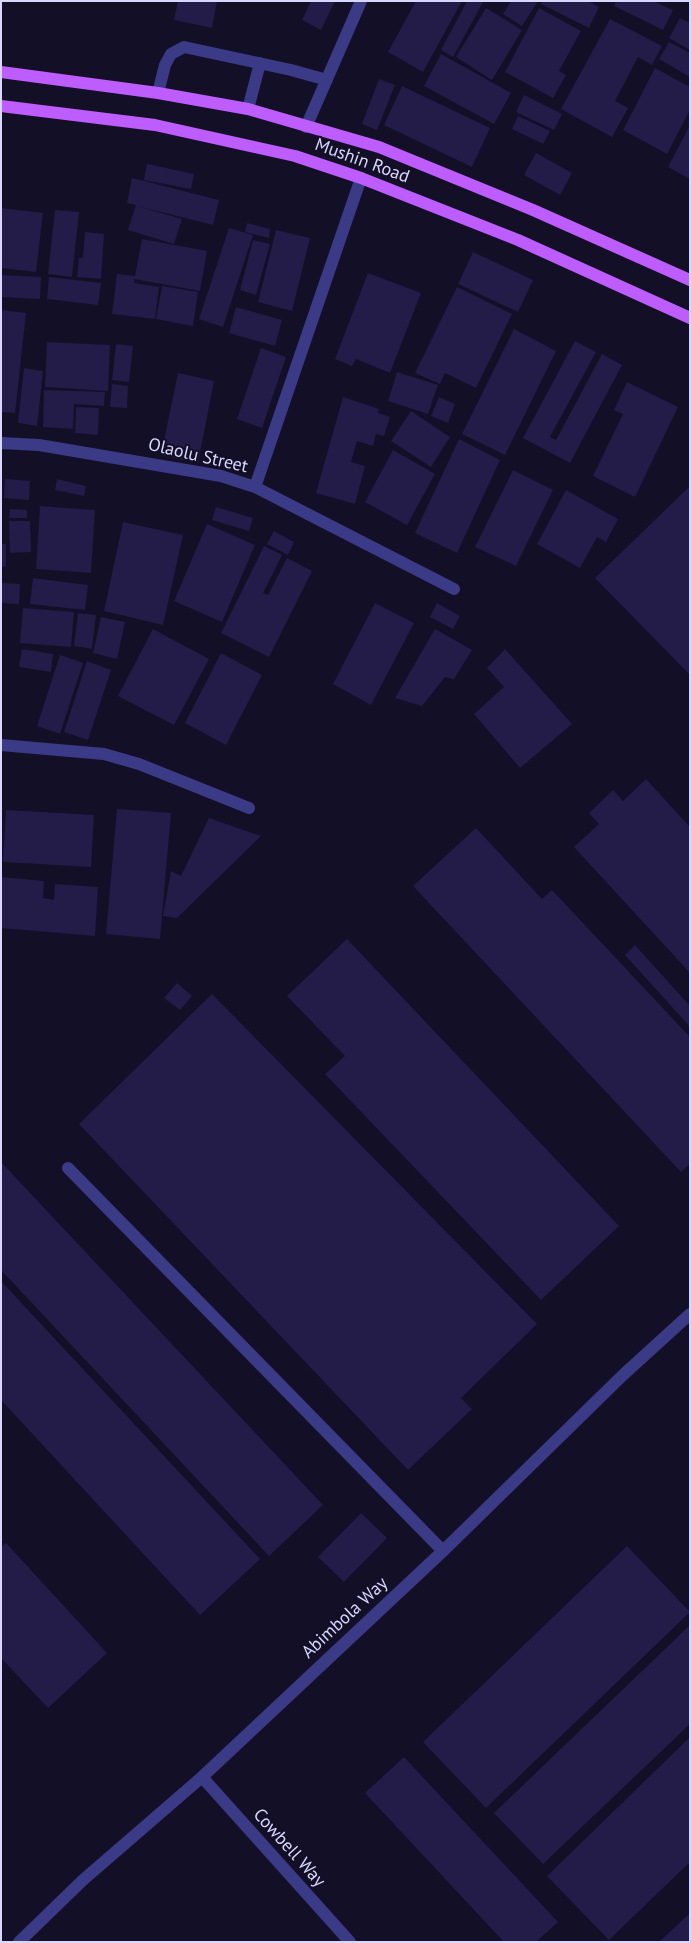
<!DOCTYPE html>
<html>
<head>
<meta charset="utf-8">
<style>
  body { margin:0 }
  #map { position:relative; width:691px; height:1943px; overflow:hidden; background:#130f27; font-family:"PT Sans",sans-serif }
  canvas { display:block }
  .frame { position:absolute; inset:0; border:2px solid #d9d6ff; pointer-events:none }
</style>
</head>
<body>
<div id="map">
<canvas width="691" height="1943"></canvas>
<div class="frame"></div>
</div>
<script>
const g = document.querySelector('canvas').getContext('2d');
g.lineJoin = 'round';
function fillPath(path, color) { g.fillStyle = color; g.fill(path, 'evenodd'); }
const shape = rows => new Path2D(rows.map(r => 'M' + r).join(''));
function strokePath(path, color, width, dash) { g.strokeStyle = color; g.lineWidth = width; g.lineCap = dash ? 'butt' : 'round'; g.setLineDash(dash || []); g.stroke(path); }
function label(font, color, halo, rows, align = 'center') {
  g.font = font + ' "PT Sans",sans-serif'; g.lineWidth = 4; g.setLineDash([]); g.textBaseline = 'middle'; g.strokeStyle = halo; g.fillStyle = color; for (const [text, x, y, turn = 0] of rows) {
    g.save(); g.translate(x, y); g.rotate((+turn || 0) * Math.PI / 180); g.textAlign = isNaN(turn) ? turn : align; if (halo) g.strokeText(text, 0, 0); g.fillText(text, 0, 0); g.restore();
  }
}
const building = shape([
  [178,1,217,1,212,28,174,20],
  [311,1,335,1,321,30,302,20],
  [416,1,462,1,423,72,388,52],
  [467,1,483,2,453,57,441,50],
  [511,1,538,1,522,26,503,14],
  [542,1,588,1,599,7,589,28,541,4],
  [616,1,653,1,673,10,663,30,614,6],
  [486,8,522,30,492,80,456,57],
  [539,8,581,31,559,71,566,75,553,98,505,72],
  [680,18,690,23,690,50,669,38],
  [610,19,662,46,652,65,638,57,615,101,628,108,612,137,561,109],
  [669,42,690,53,690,77,659,59],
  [441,54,511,93,494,124,424,86],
  [655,68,690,87,690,110,667,154,623,130],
  [379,79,395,85,377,130,362,124],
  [402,86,490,128,472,167,384,125],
  [524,95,562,114,554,130,516,112],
  [518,116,550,131,543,144,512,129],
  [690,125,690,179,668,167],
  [536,153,572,173,560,195,524,175],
  [147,164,194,174,191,189,144,180],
  [132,178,219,200,213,225,137,206,182,219,174,244,128,230,136,205,127,203],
  [1,208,43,213,36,272,1,268],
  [55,210,79,212,72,277,48,274],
  [247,223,270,229,269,238,245,232],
  [229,228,253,235,223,327,199,319],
  [276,230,310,238,292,311,258,302],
  [85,232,104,234,101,279,77,277,79,258,83,258],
  [142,239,207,251,200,291,134,279,134,283,159,287,155,319,112,314,117,274,135,276],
  [253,240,270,244,256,295,240,290],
  [473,252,533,280,518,312,458,284],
  [368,273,421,293,390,373,356,359,352,366,335,359],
  [1,275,41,277,40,299,1,297],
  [49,277,101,283,98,305,47,299],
  [162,286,198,292,193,326,156,319],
  [457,287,512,314,476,388,445,373,440,384,415,373],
  [236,307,282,320,275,346,229,333],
  [1,310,26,313,15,413,1,412],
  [514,329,556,351,505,455,462,434],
  [575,341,596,352,550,437,556,440,602,354,622,365,570,463,523,438],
  [47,342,110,345,108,391,45,387],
  [116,344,133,346,129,382,112,380],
  [261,348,286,357,262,428,237,419],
  [24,368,43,371,37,426,18,423],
  [397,372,438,385,428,414,388,401],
  [178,373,214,381,198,463,161,455],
  [627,382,678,407,635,497,593,476,623,414,614,410],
  [112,384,128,386,127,408,110,407],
  [44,390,105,392,104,406,74,404,73,429,43,427],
  [343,397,379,409,378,413,390,417,384,436,376,434,373,446,357,441,351,462,365,466,355,504,316,493],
  [439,397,455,404,448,423,431,416],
  [76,407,99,408,98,435,75,433],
  [411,411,450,437,431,467,391,441],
  [459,439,500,460,457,553,415,533],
  [393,450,435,474,407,525,365,502],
  [513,470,553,490,516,566,475,547],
  [5,479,30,481,29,500,4,498],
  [57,479,86,486,84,496,55,490],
  [690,486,690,675,595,578],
  [566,490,618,519,606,542,597,537,580,568,537,544],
  [40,506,95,510,91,573,36,569],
  [216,507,253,518,249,531,212,520],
  [10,509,27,510,27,518,9,518],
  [9,521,30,521,31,552,10,553],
  [123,522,183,535,163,625,104,611],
  [207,524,255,545,222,622,174,601],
  [274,531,294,542,288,555,267,544],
  [1,544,6,544,6,567,1,566],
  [264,546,282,555,263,593,268,595,287,558,312,571,269,657,221,633],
  [33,578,88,585,85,610,30,604],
  [1,583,20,584,19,604,1,603],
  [375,603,414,623,371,705,333,684],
  [437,603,460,616,453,629,430,617],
  [23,608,74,612,71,647,20,643],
  [78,613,96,615,92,649,74,646],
  [101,617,125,622,117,659,93,653],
  [153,629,209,659,174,725,118,696],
  [435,629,472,650,454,679,445,677,422,706,395,698],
  [22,649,53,654,51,672,19,667],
  [505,649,572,724,520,768,474,714,504,687,487,668],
  [221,653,262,675,226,745,185,723],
  [60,655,83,663,60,734,37,726],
  [87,661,111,670,88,740,64,732],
  [646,779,690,827,690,973,574,847,599,824,589,813,613,790,623,801],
  [117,809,171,813,160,939,106,934],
  [6,810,94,815,91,867,3,862],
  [209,818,261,836,177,918,163,916,171,871,181,876],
  [476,828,542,899,552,890,690,1037,690,1164,681,1172,413,886],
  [1,877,44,881,43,898,54,900,55,884,98,887,95,936,1,928],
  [347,939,619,1226,541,1300,325,1074,345,1056,287,996],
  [635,945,690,1006,690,1027,625,955],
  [177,983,192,996,180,1010,164,998],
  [212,994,537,1324,461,1398,472,1409,408,1470,79,1124],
  [1,1162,323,1505,269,1556,1,1270],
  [1,1281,260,1559,200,1615,1,1400],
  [361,1513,387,1538,344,1582,318,1557],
  [6,1543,107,1653,48,1708,1,1658,1,1547],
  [627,1546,690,1612,486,1808,423,1742],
  [690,1625,690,1724,543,1864,494,1813],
  [690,1737,690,1862,609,1940,547,1876],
  [404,1757,558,1922,536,1942,504,1942,365,1793],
  [690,1913,690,1942,659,1942]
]);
const minor = shape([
  [158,93,165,65,171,54,184,47,291,70,327,80],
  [248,109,260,63],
  [306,127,361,1],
  [1,443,39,445,221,476,255,487,454,589],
  [255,487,361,178],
  [1,745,104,754,139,764,249,808],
  [68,1168,443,1551],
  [202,1777,350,1942],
  [19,1942,83,1880,202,1777,443,1551,623,1375,690,1314]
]);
const major = shape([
  [1,72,158,93,248,109,379,147,533,210,690,280],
  [1,106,155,125,295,156,361,178,518,240,690,318]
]);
const streetNames = [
  ["Mushin Road",362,161,20],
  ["Olaolu Street",198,456,13],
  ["Abimbola Way",345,1618,-43],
  ["Cowbell Way",289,1848,48]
];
fillPath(building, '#231b48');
strokePath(minor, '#3b3a86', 12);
strokePath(major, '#be5dff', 12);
label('18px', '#d9d6ff', '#130f27', streetNames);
</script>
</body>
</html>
